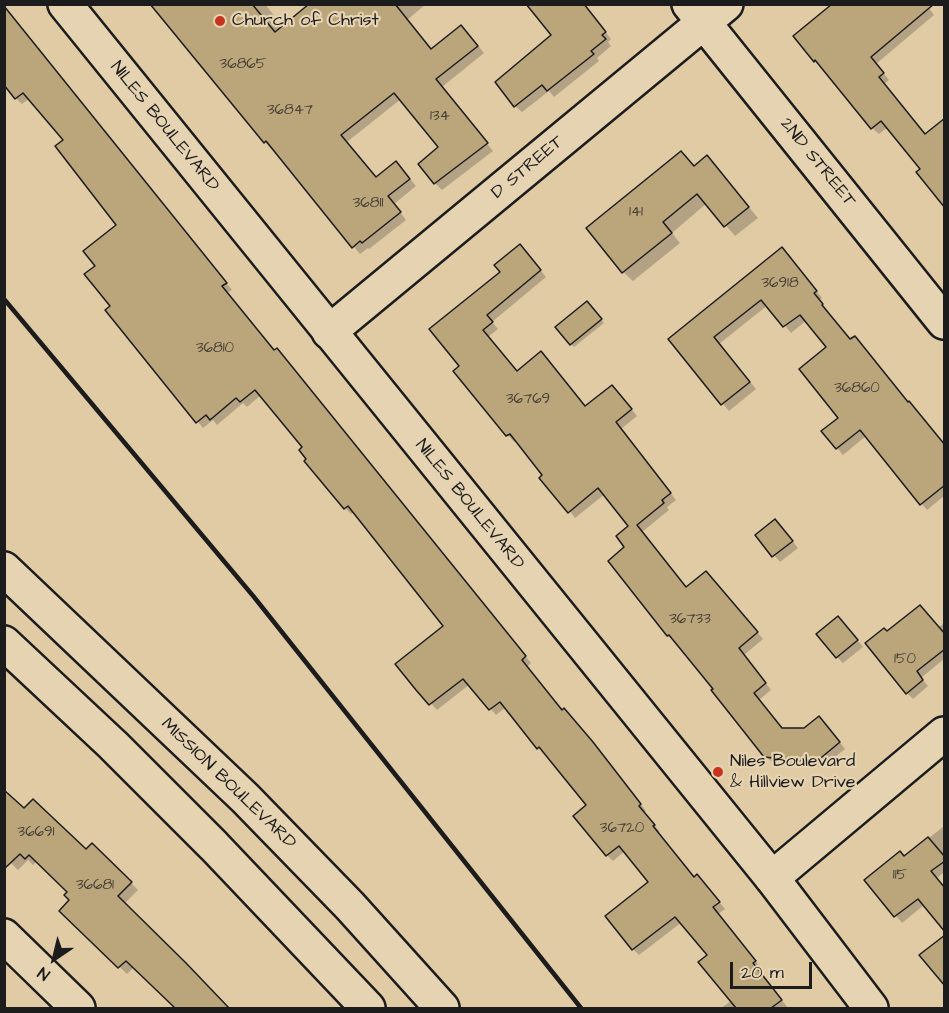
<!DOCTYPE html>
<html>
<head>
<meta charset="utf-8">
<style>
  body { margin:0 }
  #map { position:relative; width:949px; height:1013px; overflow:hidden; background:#e0cba5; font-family:"Architects Daughter",sans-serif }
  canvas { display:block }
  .frame { position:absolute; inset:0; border:6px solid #1c1c1c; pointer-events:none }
  .north { position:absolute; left:24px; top:929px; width:60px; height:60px; -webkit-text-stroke:4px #e6d3b1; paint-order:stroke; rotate:215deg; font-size:16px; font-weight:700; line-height:24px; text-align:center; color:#1c1c1c }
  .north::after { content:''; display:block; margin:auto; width:21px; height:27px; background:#1c1c1c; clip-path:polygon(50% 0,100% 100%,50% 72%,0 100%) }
  .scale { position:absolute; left:730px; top:962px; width:82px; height:27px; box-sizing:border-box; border:3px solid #1c1c1c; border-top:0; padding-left:8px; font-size:18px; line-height:21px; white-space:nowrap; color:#1c1c1c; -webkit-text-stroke:4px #e6d3b1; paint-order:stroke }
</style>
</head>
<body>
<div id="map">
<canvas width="949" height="1013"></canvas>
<div class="frame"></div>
<div class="north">N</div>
<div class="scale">20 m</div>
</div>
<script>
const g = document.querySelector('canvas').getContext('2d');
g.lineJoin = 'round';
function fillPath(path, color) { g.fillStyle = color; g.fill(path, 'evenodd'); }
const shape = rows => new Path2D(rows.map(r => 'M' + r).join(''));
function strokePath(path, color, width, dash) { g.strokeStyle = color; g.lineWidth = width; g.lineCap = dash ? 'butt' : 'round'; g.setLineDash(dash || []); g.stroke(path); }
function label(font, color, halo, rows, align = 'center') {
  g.font = font + ' "Architects Daughter",sans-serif'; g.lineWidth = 4.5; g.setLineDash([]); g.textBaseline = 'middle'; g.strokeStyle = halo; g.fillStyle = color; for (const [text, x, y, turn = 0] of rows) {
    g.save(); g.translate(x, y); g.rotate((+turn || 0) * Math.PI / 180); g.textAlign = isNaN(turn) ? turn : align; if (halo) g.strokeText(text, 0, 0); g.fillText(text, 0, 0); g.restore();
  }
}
const shadow = shape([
  [154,4,265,4,283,27,311,4,426,4,407,20,432,50,468,33,484,53,442,87,493,151,442,190,435,183,440,148,401,99,347,142,376,179,403,170,416,186,394,204,406,220,369,249,368,248,360,254,273,147,271,149,265,142],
  [584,4,611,39,608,42,611,46,597,58,599,61,554,97,549,91,522,112,515,106],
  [926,4,934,15,876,64,889,80,884,84,926,135,922,169,888,127,879,134,872,128,822,66,815,61,795,36],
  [4,7,232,290,227,293,274,352,283,356,531,663,527,667,563,711,599,750,646,811,644,812,660,832,658,833,694,878,703,882,725,909,718,914,761,968,758,970,788,1008,721,1008,731,1001,709,955,682,922,639,955,633,949,607,916,650,882,625,851,613,861,607,855,588,806,506,707,496,715,470,684,437,710,398,664,445,627,354,512,351,514,345,508,306,461,308,459,304,447,261,395,247,407,243,403,217,425,213,420,203,428,107,310,112,306,97,266,118,225,65,140,30,98,22,104,4,87],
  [707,157,758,218,735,236,707,203,672,233,680,243,633,281,623,272,695,167],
  [526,253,546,277,492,322,498,329,488,337,517,372,586,408,618,393,637,416,621,429,676,500,667,507,669,510,642,532,687,588,712,579,763,639,744,655,771,690,759,700,783,730,805,730,826,724,845,749,823,767,772,762,765,756,676,640,674,642,668,635,627,548,631,526,605,494,575,518,517,440,514,442,508,435,456,371,461,367,431,329],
  [788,255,822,298,819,300,828,311,827,312,944,445,944,496,927,510,866,436,843,455,837,448,840,418,829,347,807,320,791,333,768,305,719,344,756,389,729,411,670,339],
  [590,305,604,323,574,347,571,344],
  [781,527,798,548,780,562,757,535],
  [944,623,944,659,921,678,928,686,913,699,907,693,887,633,938,628],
  [845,624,863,647,843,663,837,657],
  [24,811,131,883,138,890,124,904,228,1008,175,1008,134,967,127,974,61,911,71,900,69,892,37,861,33,865,28,860,18,870,4,856],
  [944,826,944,872,936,879,924,905,902,923,866,880,904,858]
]);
const building = shape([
  [150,4,252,4,275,32,309,4,395,4,431,49,461,25,478,46,436,79,488,143,434,184,418,164,438,147,394,93,341,135,376,177,396,161,410,179,388,196,401,212,362,243,360,241,352,248,266,141,264,143,150,4],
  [526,4,584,4,606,32,602,35,606,39,591,51,594,54,547,91,542,85,514,107,495,82,551,35,526,4],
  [832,4,934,4,871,57,884,73,879,77,925,134,945,118,945,208,916,172,920,169,881,121,871,129,815,60,814,62,793,36,832,4],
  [4,6,227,283,222,286,274,350,277,348,526,656,522,660,562,710,564,708,593,742,641,804,639,806,655,825,653,826,694,877,697,874,720,902,713,907,756,961,753,963,782,1000,771,1008,736,1008,698,962,707,955,675,917,632,950,605,916,648,882,619,846,606,856,573,816,586,805,539,747,537,749,500,702,489,710,463,679,429,705,416,690,395,664,443,626,348,506,344,509,304,461,306,459,299,450,302,447,255,390,240,402,236,398,210,420,206,415,196,423,105,310,110,306,84,274,95,266,83,251,116,225,55,146,63,140,23,93,15,99,4,85,4,6],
  [681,151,694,166,707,155,749,207,724,227,697,194,663,222,672,233,622,273,586,228,681,151],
  [520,244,541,270,487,315,493,322,483,330,517,371,541,351,585,406,612,385,632,409,616,422,671,493,662,500,664,503,637,525,686,587,706,571,758,632,739,648,766,683,754,693,782,728,804,728,819,716,840,742,816,762,764,757,711,690,713,689,669,635,667,636,608,561,624,547,616,536,628,526,598,488,568,513,539,478,542,475,510,434,506,436,453,371,459,366,429,329,500,272,494,265,520,244],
  [782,247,817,291,814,293,823,304,822,305,850,339,855,336,908,402,909,401,945,445,945,485,920,505,860,430,836,449,821,431,838,418,799,369,826,347,800,315,783,327,761,300,714,337,750,382,721,405,668,339,782,247],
  [587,301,602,319,570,345,555,327,587,301],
  [775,519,793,541,772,557,755,535,775,519],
  [920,605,945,634,945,649,917,671,923,680,906,694,865,643,884,628,887,631,920,605],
  [838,616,858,640,836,658,816,634,838,616],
  [4,790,24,808,33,799,86,849,92,843,132,882,118,896,186,963,229,1008,175,1008,126,961,118,968,59,911,69,900,64,895,67,892,29,855,25,859,20,854,4,869,4,790],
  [928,837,945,857,945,861,931,871,945,888,945,932,918,899,894,917,864,880,900,851,904,856,928,837],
  [945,935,945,986,919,955,945,935]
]);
const minor = shape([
  [689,4,944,322],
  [329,332,726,4],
  [772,878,944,734],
  [4,936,78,1008]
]);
const major = shape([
  [65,4,772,878,871,1008],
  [4,569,245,798,350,906,442,1008],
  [4,643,113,745,214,846,368,1008]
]);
const rail = shape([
  [4,299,254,597,581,1008]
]);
const markers = [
  [220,21,6,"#c8321e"],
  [718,772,6,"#c8321e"]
];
const numberNames = [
  ["36865",243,65],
  ["36847",290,111],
  ["134",440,117],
  ["36811",368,204],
  ["141",636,213],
  ["36918",780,284],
  ["36810",215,349],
  ["36860",857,389],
  ["36769",528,400],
  ["36733",690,620],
  ["150",905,660],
  ["36720",622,829],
  ["36691",36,833],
  ["115",900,876],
  ["36681",95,886]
];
const poiNames = [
  ["Church of Christ",232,21],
  ["Niles Boulevard",730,762],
  ["& Hillview Drive",730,783]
];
const streetNames = [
  ["NILES BOULEVARD",164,127,51],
  ["2ND STREET",817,163,51],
  ["D STREET",528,168,-40],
  ["NILES BOULEVARD",469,505,51],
  ["MISSION BOULEVARD",228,784,44]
];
fillPath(shadow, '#0003');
fillPath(building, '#bba57b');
strokePath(building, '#1c1c1c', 1.5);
strokePath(minor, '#1c1c1c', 38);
strokePath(major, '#1c1c1c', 38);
strokePath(minor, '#e6d3b1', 33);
strokePath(major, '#e6d3b1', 33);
strokePath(rail, '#1c1c1c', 4.5);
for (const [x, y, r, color] of markers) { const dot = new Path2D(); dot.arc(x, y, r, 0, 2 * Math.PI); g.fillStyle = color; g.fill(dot); strokePath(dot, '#e6d3b1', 2); }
label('15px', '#443e34', null, numberNames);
label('18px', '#1c1c1c', '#e6d3b1', poiNames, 'left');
label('18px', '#1c1c1c', '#e6d3b1', streetNames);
</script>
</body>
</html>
